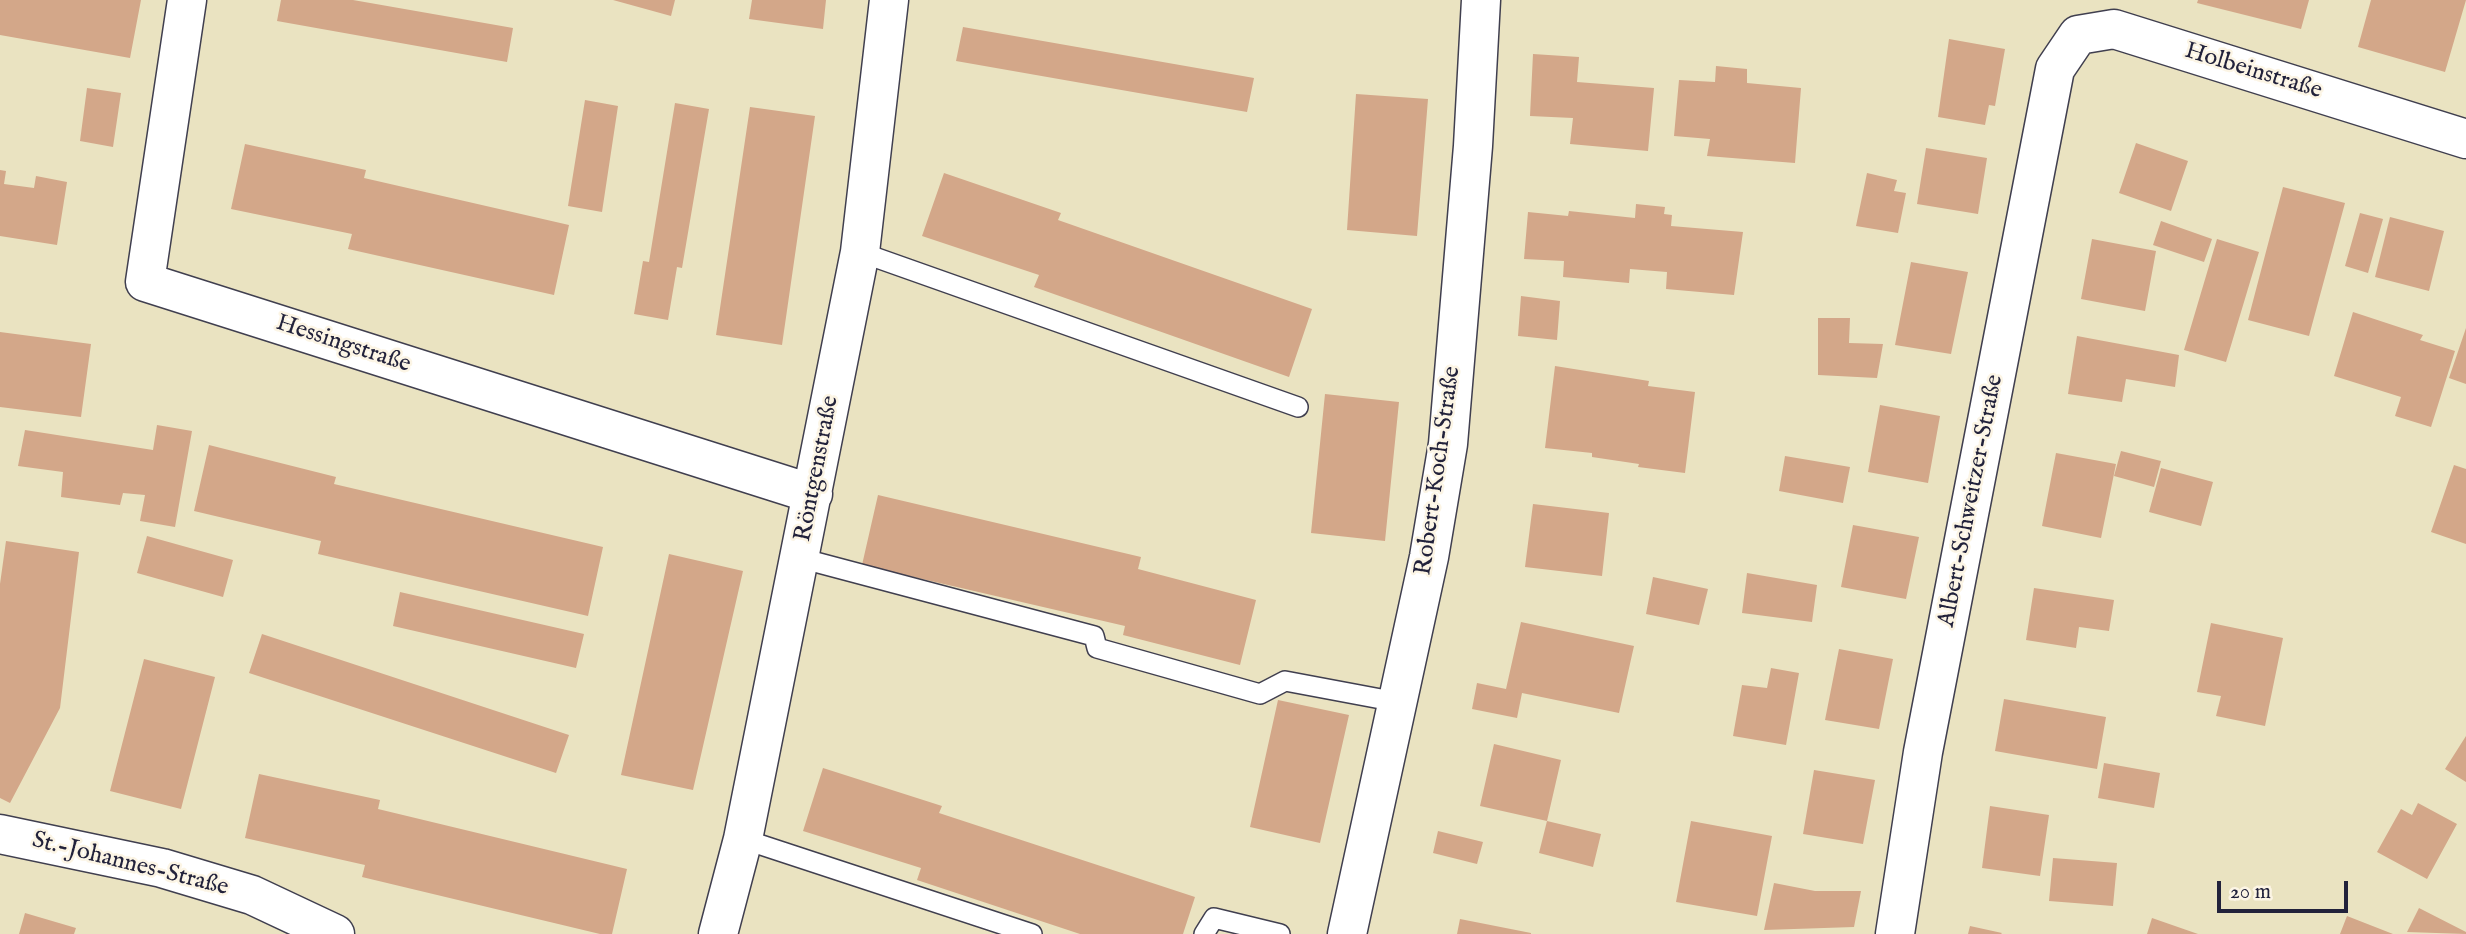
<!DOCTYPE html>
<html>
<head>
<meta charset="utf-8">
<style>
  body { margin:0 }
  #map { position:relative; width:2466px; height:934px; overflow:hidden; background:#eae3c1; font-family:"IM FELL English",serif }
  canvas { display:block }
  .scale { position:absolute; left:2217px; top:881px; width:131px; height:32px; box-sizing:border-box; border:4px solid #22223b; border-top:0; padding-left:9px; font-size:21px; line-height:24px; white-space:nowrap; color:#22223b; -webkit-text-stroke:5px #fcf5e5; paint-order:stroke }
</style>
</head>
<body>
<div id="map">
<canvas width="2466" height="934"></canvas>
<div class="scale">20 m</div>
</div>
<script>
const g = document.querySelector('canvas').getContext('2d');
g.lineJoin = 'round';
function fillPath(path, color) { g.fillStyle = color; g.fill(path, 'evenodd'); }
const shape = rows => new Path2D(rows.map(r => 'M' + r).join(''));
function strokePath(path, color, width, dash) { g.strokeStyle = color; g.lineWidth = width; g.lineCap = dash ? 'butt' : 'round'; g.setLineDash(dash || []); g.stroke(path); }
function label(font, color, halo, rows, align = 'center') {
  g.font = font + ' "IM FELL English",serif'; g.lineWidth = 5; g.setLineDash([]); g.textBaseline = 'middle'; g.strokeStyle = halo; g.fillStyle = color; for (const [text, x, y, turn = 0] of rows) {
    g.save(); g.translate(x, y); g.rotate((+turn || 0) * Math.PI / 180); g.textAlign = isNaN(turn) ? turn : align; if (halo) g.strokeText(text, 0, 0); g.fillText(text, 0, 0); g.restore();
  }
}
const building = shape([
  [0,0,141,0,130,58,0,35],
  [281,0,353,0,513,28,507,62,277,21],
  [613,0,675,0,671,16],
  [752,0,826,0,823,29,749,19],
  [2198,0,2309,0,2301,29,2197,3],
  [2371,0,2466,0,2445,72,2358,47],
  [963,27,1254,78,1247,112,956,61],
  [1949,39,2005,49,1995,106,1989,105,1985,125,1938,117],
  [1533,54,1579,57,1577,82,1654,88,1648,151,1570,144,1573,118,1530,116],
  [1716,66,1747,69,1747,83,1801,88,1795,163,1707,156,1710,139,1674,136,1679,80,1715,82],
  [87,88,121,93,113,147,80,141],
  [1356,94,1428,99,1417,236,1347,230],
  [585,100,618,106,602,212,568,206],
  [675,103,709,109,682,268,677,267,668,320,634,314,643,261,649,262],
  [750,107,815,116,782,345,716,335],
  [2136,143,2188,161,2171,211,2119,193],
  [245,144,366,170,364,178,569,225,554,295,348,249,352,234,231,209],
  [1926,148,1987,158,1978,214,1917,204],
  [0,170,6,171,4,184,34,188,36,176,67,182,57,245,0,236],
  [944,173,1061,213,1058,220,1312,309,1289,377,1034,287,1039,275,922,236],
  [1867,173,1897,180,1894,191,1906,193,1898,233,1856,226],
  [2283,187,2345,203,2309,336,2248,320],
  [1636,204,1665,207,1664,214,1672,215,1671,226,1743,232,1734,295,1666,289,1667,272,1630,269,1629,283,1563,277,1564,261,1524,259,1528,212,1568,216,1569,211,1635,218],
  [2360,213,2383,219,2368,273,2345,266],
  [2390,217,2444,231,2429,291,2375,277],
  [2161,221,2212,239,2204,262,2153,245],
  [2092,239,2156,251,2145,311,2081,299],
  [2217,239,2259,252,2226,362,2184,350],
  [1911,262,1968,272,1951,354,1895,345],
  [1521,296,1560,301,1557,340,1518,336],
  [2353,312,2423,335,2420,340,2455,351,2431,427,2395,416,2401,397,2334,376],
  [1818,318,1850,318,1849,343,1883,344,1877,378,1818,375],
  [2466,328,2466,384,2449,378],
  [0,332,91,344,81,417,0,407],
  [2077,336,2179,355,2175,387,2126,379,2122,402,2068,394],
  [1555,366,1649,381,1648,386,1695,392,1685,473,1638,467,1639,464,1592,457,1592,453,1545,448],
  [1325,394,1399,402,1385,541,1311,533],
  [1880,405,1940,416,1928,483,1868,472],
  [157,425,192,431,175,527,140,521,145,495,123,493,120,505,61,497,63,472,18,466,25,430,153,450],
  [209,445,336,477,334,484,603,547,588,616,318,554,321,541,194,511],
  [2121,451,2161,461,2154,487,2114,476],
  [2056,453,2116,464,2101,538,2042,526],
  [1785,456,1850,467,1843,503,1779,491],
  [2454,465,2466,469,2466,544,2431,532],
  [2161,468,2213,482,2201,526,2149,512],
  [878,495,1141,557,1138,569,1256,600,1240,665,1123,635,1125,626,862,565],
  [1533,504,1609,513,1602,576,1525,567],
  [1853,525,1919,537,1906,599,1841,587],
  [147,536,233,560,223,597,137,573],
  [6,541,79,552,60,708,10,803,0,798,0,584],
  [669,554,743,571,693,790,621,775],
  [1747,573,1817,585,1812,622,1742,613],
  [1653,577,1708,589,1699,625,1646,614],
  [2034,588,2114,600,2109,631,2079,627,2076,648,2026,640],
  [400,592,584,634,576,668,393,626],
  [1521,622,1634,646,1619,713,1522,693,1517,718,1472,709,1477,683,1506,689],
  [2211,623,2283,638,2265,726,2216,716,2221,696,2197,692],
  [262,634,569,735,556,773,249,673],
  [1839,649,1893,659,1879,729,1825,720],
  [144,659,215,677,181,809,110,791],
  [1771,668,1799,673,1786,745,1733,736,1742,685,1767,688],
  [2004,699,2106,717,2097,769,1995,751],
  [1278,700,1349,715,1320,843,1250,827],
  [2466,736,2466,782,2445,769],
  [1494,744,1561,760,1547,821,1480,806],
  [2104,763,2160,773,2154,808,2098,798],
  [823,768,942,806,939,813,1195,897,1183,934,1080,934,917,880,921,868,803,831],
  [1814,770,1875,780,1863,844,1803,834],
  [259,774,380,800,378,809,627,869,612,934,600,934,362,877,365,865,245,838],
  [2418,803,2457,824,2427,879,2377,852,2401,809,2412,815],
  [1990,806,2049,815,2040,876,1982,868],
  [1547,821,1601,834,1593,867,1539,853],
  [1691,821,1772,836,1757,916,1676,902],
  [1438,831,1483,842,1477,864,1433,853],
  [2053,858,2117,863,2113,906,2049,901],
  [1774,883,1815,891,1861,891,1854,927,1764,930],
  [2419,908,2466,932,2466,934,2407,932],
  [25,913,76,928,74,934,19,934],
  [2347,916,2393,934,2340,934],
  [2152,918,2198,934,2147,934],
  [1460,919,1531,933,1531,934,1457,934],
  [1970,926,2002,933,2001,934,1968,934]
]);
const lane = shape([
  [860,252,1298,407],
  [800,558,1094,636,1097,648,1260,694,1285,681,1397,702],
  [743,839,1032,934],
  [1204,934,1214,918,1280,934]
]);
const street = shape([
  [187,0,145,282,813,494],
  [0,834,162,868,252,895,335,934],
  [718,934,743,839,860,252,889,0],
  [1347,934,1429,557,1448,444,1473,146,1481,0],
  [1895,934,1923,752,2055,69,2078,35,2114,29,2466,139]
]);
const streetNames = [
  ["Holbeinstraße",2253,72,17],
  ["Hessingstraße",343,345,18],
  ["Röntgenstraße",818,469,-79],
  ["Robert-Koch-Straße",1439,471,-82],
  ["Albert-Schweitzer-Straße",1972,501,-79],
  ["St.-Johannes-Straße",130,865,14]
];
fillPath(building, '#d3a789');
strokePath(lane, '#403f4f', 22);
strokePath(street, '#403f4f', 41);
strokePath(lane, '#fff', 19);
strokePath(street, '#fff', 38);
label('24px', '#22223b', '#fcf5e5', streetNames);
</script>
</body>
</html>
